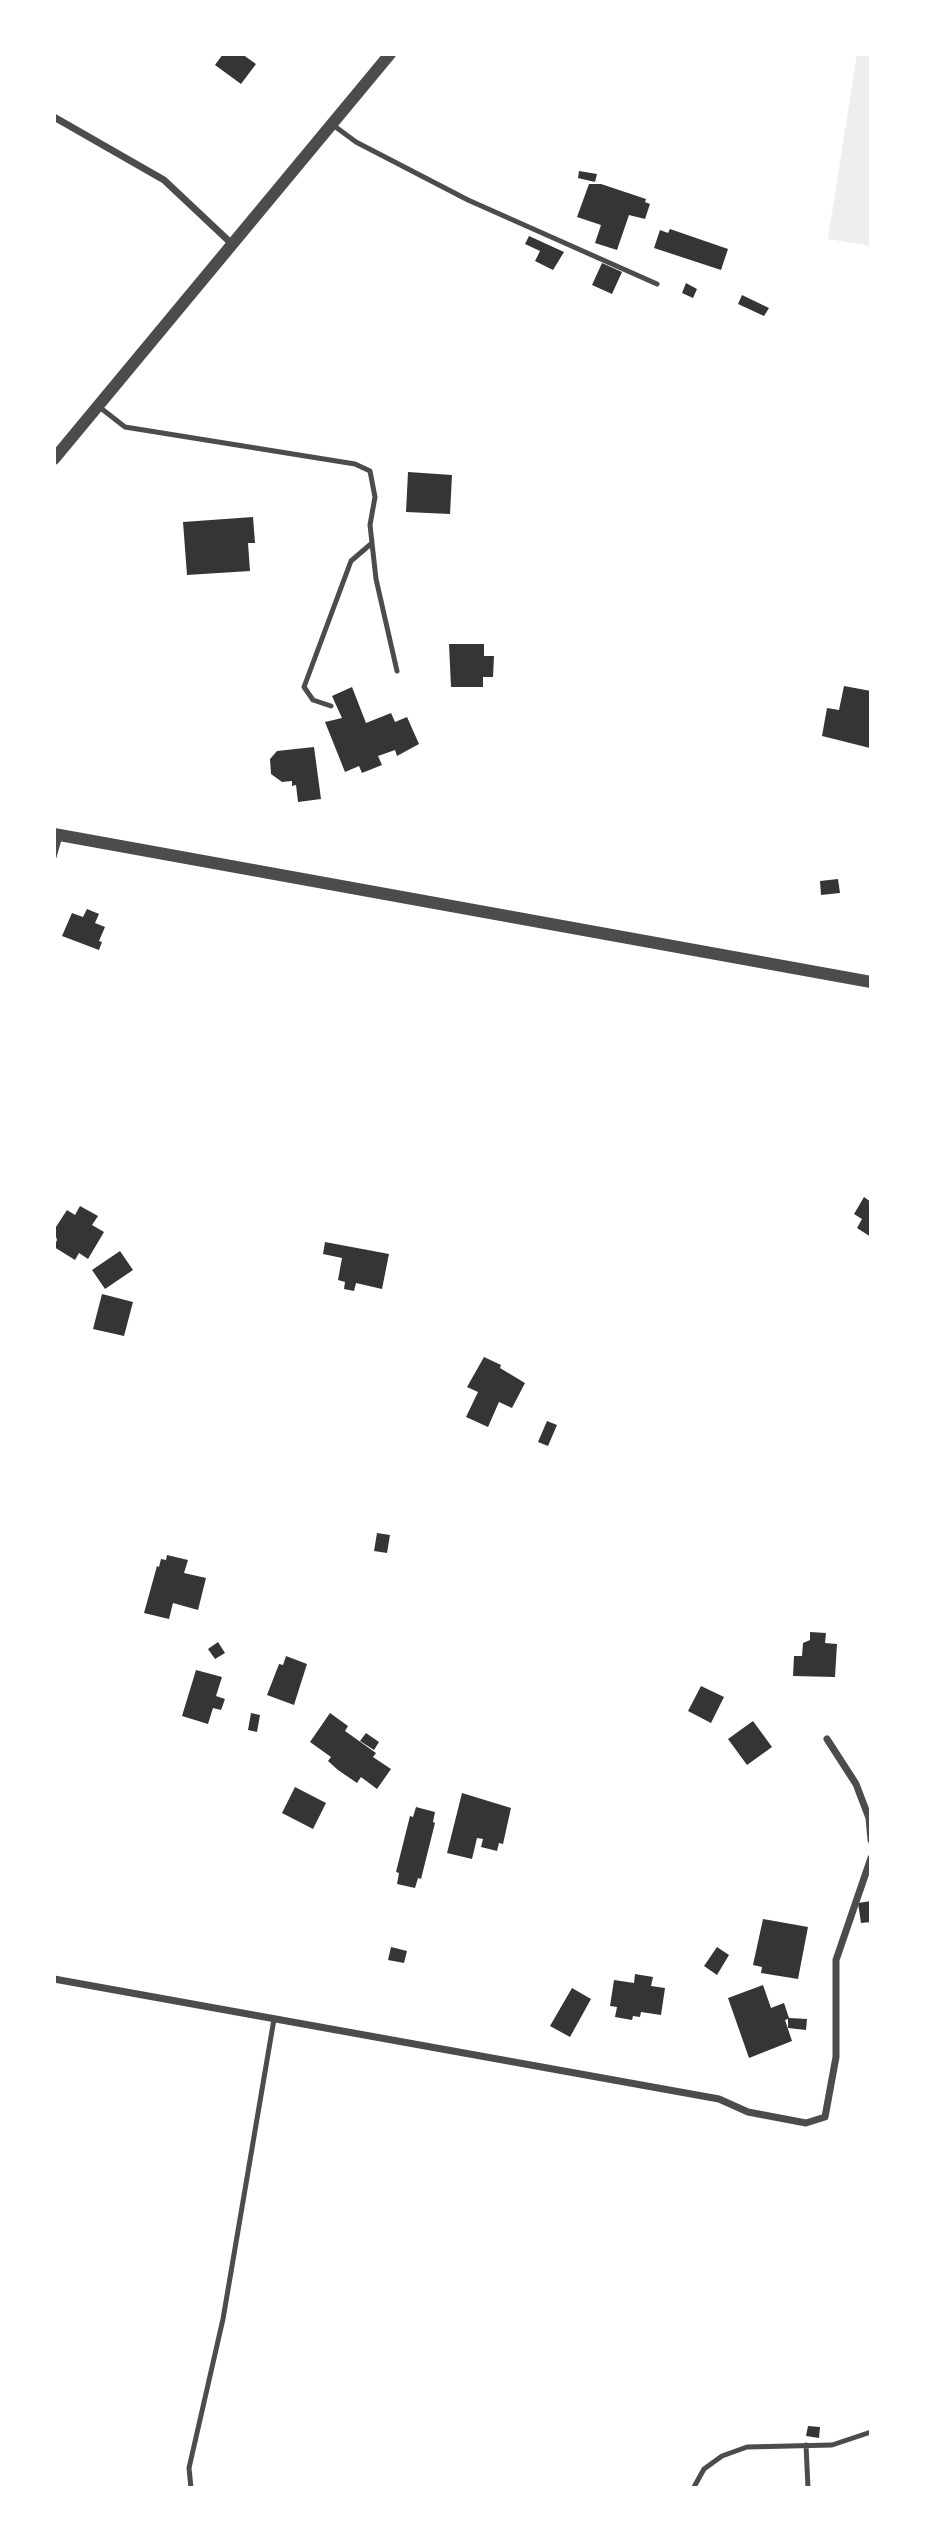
<!DOCTYPE html>
<html>
<head>
<meta charset="utf-8">
<style>
  body { margin:0 }
  #map { position:relative; width:925px; height:2542px; overflow:hidden; background:#fff; font-family:Montserrat,sans-serif }
  canvas { display:block }
  .frame { position:absolute; inset:0; border:56px solid #fff; pointer-events:none }
</style>
</head>
<body>
<div id="map">
<canvas width="925" height="2542"></canvas>
<div class="frame"></div>
</div>
<script>
const g = document.querySelector('canvas').getContext('2d');
g.lineJoin = 'round';
function fillPath(path, color) { g.fillStyle = color; g.fill(path, 'evenodd'); }
const shape = rows => new Path2D(rows.map(r => 'M' + r).join(''));
function strokePath(path, color, width, dash) { g.strokeStyle = color; g.lineWidth = width; g.lineCap = dash ? 'butt' : 'round'; g.setLineDash(dash || []); g.stroke(path); }
const green = shape([
  [857,54,871,54,871,246,828,239]
]);
const building = shape([
  [223,54,242,54,256,64,241,84,215,65],
  [579,171,597,174,595,182,578,178],
  [589,184,601,184,646,199,645,202,650,204,645,219,629,215,617,250,595,243,601,225,577,217],
  [670,229,728,249,721,270,654,248,660,230,668,233],
  [529,236,564,252,553,270,535,261,540,251,525,244],
  [602,263,622,272,612,294,592,285],
  [686,283,697,289,693,298,682,293],
  [742,295,769,308,764,316,738,304],
  [408,472,452,475,450,514,406,512],
  [253,517,255,543,248,543,250,571,187,575,183,522],
  [449,644,484,644,484,656,494,656,493,677,483,677,483,687,451,687],
  [844,686,871,691,870,748,822,736,827,708,839,710],
  [352,687,366,723,391,713,395,722,407,717,419,744,397,756,395,750,378,756,382,765,362,773,359,766,345,772,325,722,342,718,332,696],
  [314,747,321,799,298,802,296,785,292,786,292,781,282,782,271,774,270,759,277,751],
  [838,879,840,893,821,895,820,881],
  [87,909,99,914,95,923,105,927,99,941,102,942,99,950,62,936,72,913,83,917],
  [864,1197,871,1202,871,1237,857,1228,862,1219,854,1214],
  [80,1206,98,1216,92,1225,104,1232,88,1259,79,1253,75,1260,54,1247,57,1240,54,1230,67,1210,75,1215],
  [325,1242,389,1254,382,1289,356,1283,354,1291,344,1289,345,1282,338,1280,342,1258,323,1254],
  [120,1251,133,1270,105,1289,92,1270],
  [102,1294,133,1302,124,1336,93,1329],
  [484,1357,501,1365,500,1368,525,1383,512,1408,499,1402,488,1427,466,1417,478,1392,467,1387],
  [547,1421,557,1425,548,1446,538,1442],
  [377,1533,390,1535,387,1553,374,1551],
  [167,1555,188,1560,184,1573,206,1578,198,1610,173,1603,169,1619,144,1613,157,1566,159,1567,161,1559,166,1560],
  [810,1632,826,1633,825,1643,837,1644,835,1677,793,1676,794,1656,802,1656,803,1643,810,1640],
  [218,1642,225,1653,215,1659,208,1649],
  [286,1656,307,1664,294,1705,267,1695,279,1664,283,1665],
  [196,1670,222,1677,216,1696,225,1699,221,1710,213,1708,208,1724,182,1716],
  [701,1686,724,1697,711,1723,688,1711],
  [251,1713,260,1715,257,1732,248,1730],
  [330,1713,348,1726,345,1731,376,1753,373,1757,391,1769,377,1789,361,1777,357,1783,338,1770,328,1761,331,1757,310,1742],
  [753,1721,772,1747,747,1765,728,1739],
  [366,1733,379,1742,374,1750,360,1741],
  [295,1787,326,1803,313,1829,282,1813],
  [462,1793,511,1808,503,1844,499,1843,497,1851,481,1847,483,1839,477,1838,472,1859,447,1853],
  [416,1807,435,1812,433,1822,435,1823,421,1879,418,1878,415,1888,397,1884,399,1873,396,1872,410,1816,413,1817],
  [871,1901,871,1922,861,1923,858,1903],
  [763,1919,808,1927,798,1979,761,1973,762,1967,753,1965],
  [391,1947,407,1951,404,1963,388,1960],
  [717,1947,729,1955,717,1975,704,1966],
  [635,1974,653,1977,651,1986,665,1988,661,2015,641,2012,640,2017,633,2016,632,2020,615,2017,617,2007,610,2006,614,1980,634,1983],
  [763,1985,771,2008,784,2003,789,2018,807,2019,806,2030,788,2028,788,2019,785,2020,792,2041,749,2058,728,1998],
  [572,1988,591,1999,570,2037,550,2026],
  [808,2426,820,2427,819,2438,806,2436]
]);
const service = shape([
  [333,125,356,142,468,200,657,284],
  [98,406,125,427,355,464,370,471,375,497,370,525,376,579,397,671],
  [331,706,313,700,304,687,351,561,372,543],
  [54,857,60,836],
  [806,2445,808,2488],
  [694,2487,704,2469,722,2456,747,2447,832,2445,871,2432],
  [191,2488,189,2468,223,2319,274,2019]
]);
const minor = shape([
  [54,117,164,180,232,244],
  [827,1739,856,1784,869,1818,871,1840],
  [54,1979,719,2099,748,2112,806,2123,825,2117,836,2057,836,1960,871,1858]
]);
const tertiary = shape([
  [54,459,390,54],
  [54,834,871,982]
]);
fillPath(green, '#eee');
fillPath(building, '#353535');
strokePath(service, '#4c4c4c', 5);
strokePath(minor, '#4c4c4c', 7);
strokePath(tertiary, '#4c4c4c', 12);
</script>
</body>
</html>
